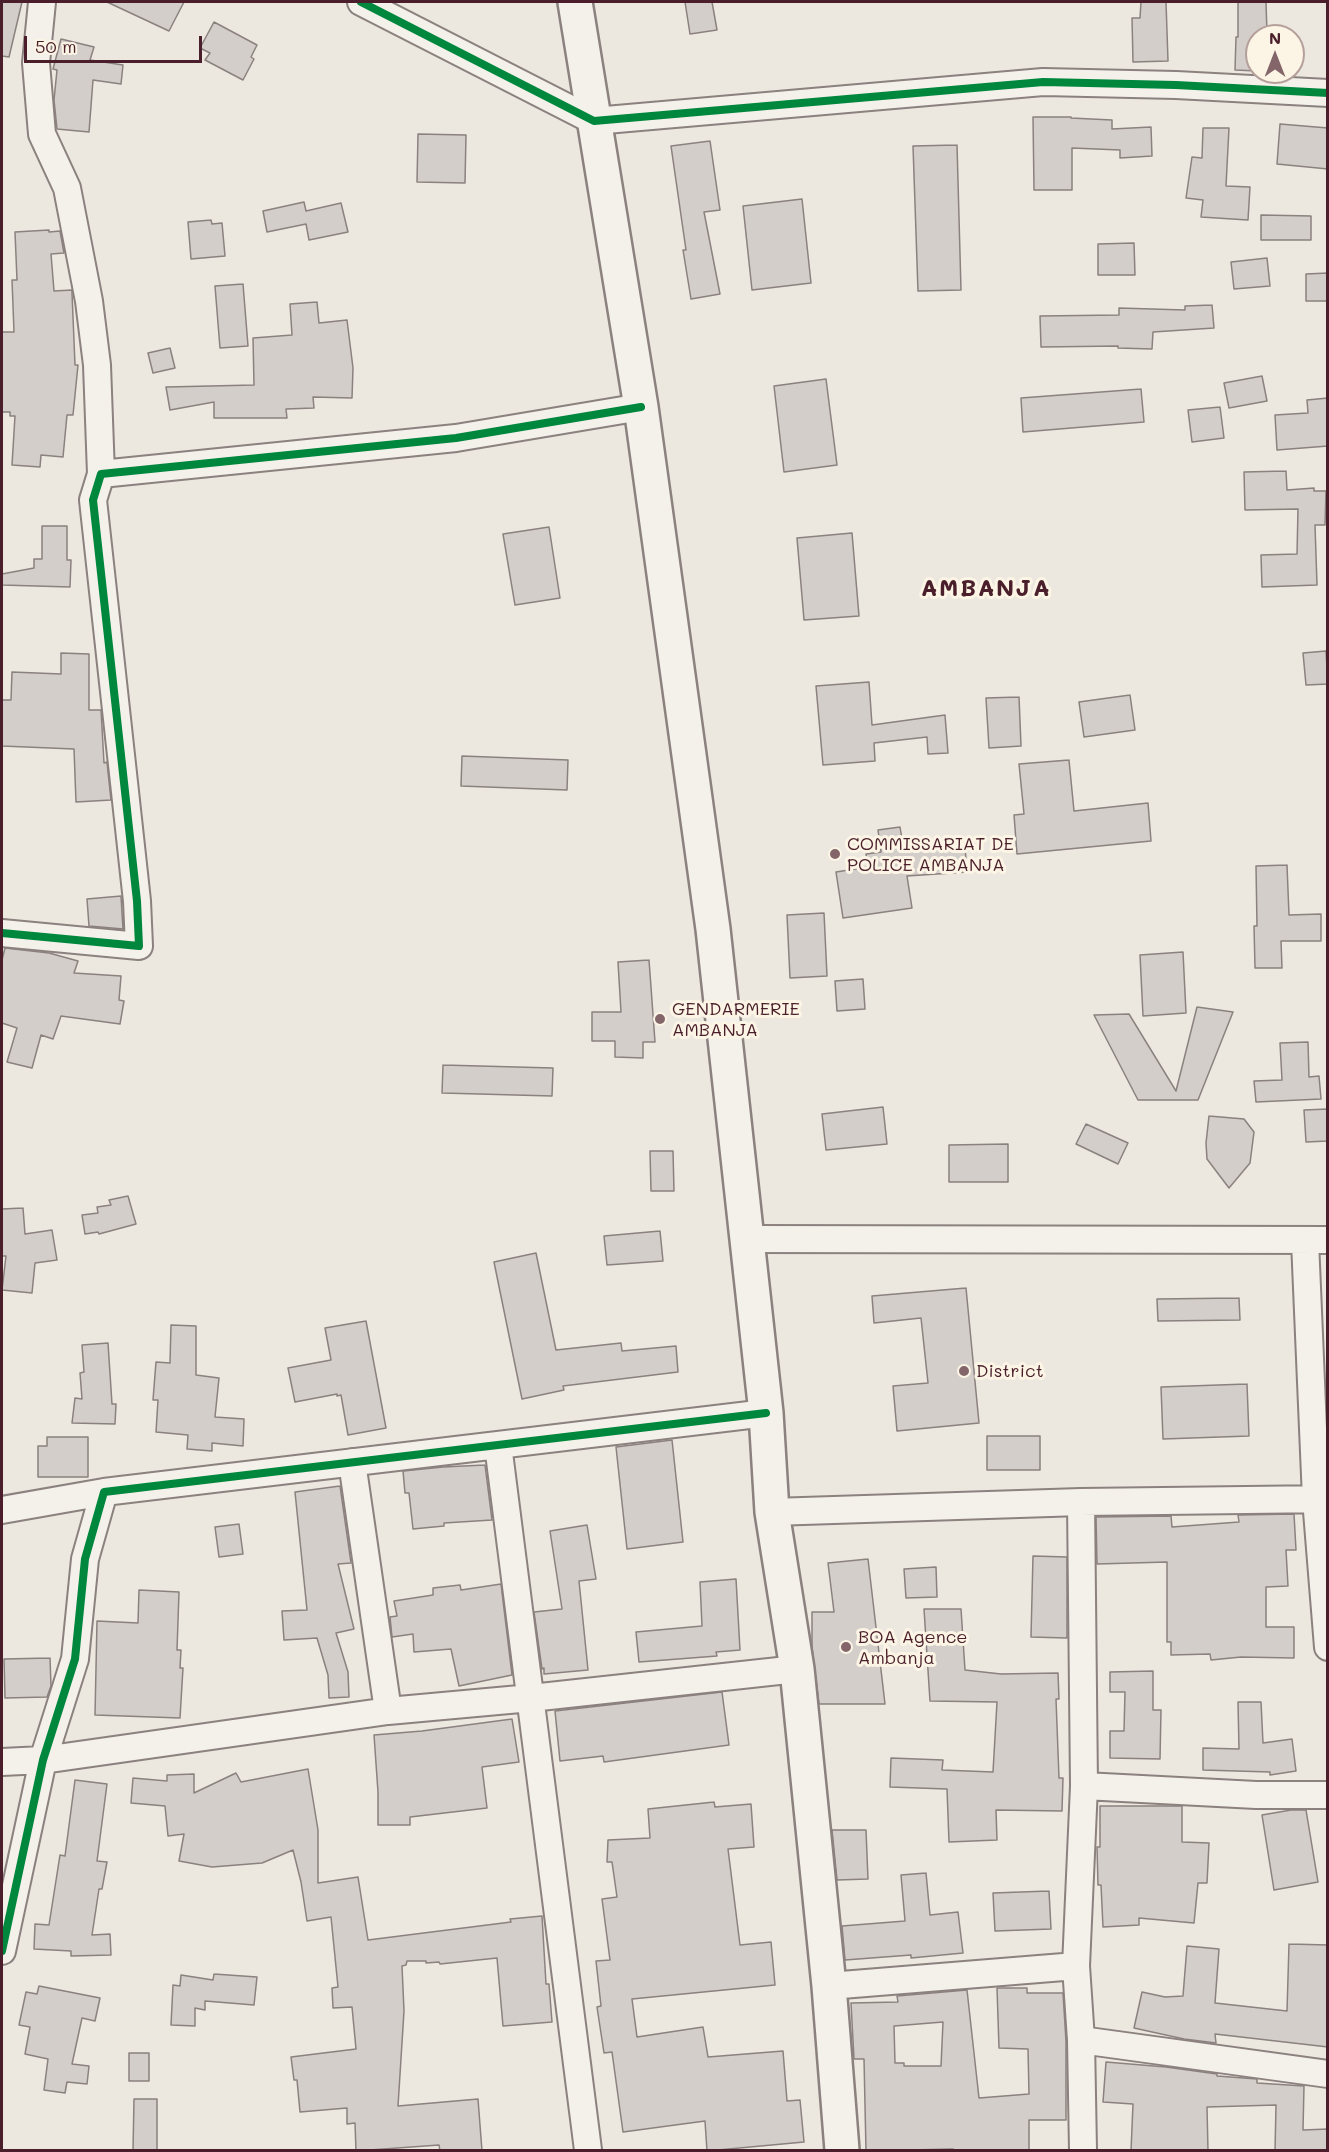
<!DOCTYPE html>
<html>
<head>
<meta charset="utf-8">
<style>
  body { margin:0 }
  #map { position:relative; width:1329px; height:2152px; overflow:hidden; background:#ece7df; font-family:Mali,sans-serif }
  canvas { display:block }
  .frame { position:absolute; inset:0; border:3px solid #4a1f2b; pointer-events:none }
  .north { position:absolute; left:1245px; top:24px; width:60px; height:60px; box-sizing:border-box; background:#fcf5e5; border:2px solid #b59f9b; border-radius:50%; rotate:0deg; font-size:16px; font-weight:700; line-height:24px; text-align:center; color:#4a1f2b }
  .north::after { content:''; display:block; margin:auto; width:21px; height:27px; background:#83656a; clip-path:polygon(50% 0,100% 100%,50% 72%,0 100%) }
  .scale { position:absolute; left:24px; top:36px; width:178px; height:27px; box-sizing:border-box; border:3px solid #4a1f2b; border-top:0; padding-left:8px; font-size:18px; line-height:21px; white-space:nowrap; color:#4a1f2b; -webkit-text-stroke:4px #fcf5e5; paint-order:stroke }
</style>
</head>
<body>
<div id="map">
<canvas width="1329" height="2152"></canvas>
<div class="frame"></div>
<div class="north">N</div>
<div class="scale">50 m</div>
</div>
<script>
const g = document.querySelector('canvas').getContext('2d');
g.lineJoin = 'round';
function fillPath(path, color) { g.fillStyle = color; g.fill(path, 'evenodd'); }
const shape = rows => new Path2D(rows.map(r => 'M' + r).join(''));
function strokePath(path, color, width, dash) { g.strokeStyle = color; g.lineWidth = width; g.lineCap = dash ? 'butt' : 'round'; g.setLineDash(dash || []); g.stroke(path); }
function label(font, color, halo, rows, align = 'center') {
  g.font = font + ' Mali,sans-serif'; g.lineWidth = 6; g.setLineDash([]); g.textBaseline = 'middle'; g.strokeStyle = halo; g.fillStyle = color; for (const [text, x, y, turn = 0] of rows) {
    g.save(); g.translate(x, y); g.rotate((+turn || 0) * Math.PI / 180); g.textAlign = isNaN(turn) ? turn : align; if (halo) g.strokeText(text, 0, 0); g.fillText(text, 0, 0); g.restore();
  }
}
const building = shape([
  [2,2,22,2,9,57,2,56,2,2],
  [107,2,184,2,169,31,107,2],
  [685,2,712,2,717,30,690,34,685,2],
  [1141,2,1166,2,1168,61,1133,62,1132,18,1140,18,1141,2],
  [1238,2,1266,2,1267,34,1257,34,1257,71,1235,70,1236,37,1238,37,1238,2],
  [214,22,257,45,251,57,254,59,243,80,205,60,210,53,200,48,214,22],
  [61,39,94,47,90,60,123,65,121,84,93,80,89,132,57,129,54,100,57,70,53,69,61,39],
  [1033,117,1071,117,1071,118,1112,120,1112,129,1151,127,1152,156,1120,158,1120,150,1072,148,1072,190,1034,190,1033,117],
  [1280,124,1328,128,1328,169,1277,164,1280,124],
  [1203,128,1229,128,1226,186,1250,187,1248,220,1201,217,1203,200,1186,198,1192,157,1202,158,1203,128],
  [418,134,466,135,465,183,417,182,418,134],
  [710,141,720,210,704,212,720,294,691,299,683,250,686,250,671,146,710,141],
  [957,145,961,290,918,291,913,146,957,145],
  [802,199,811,283,752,290,743,206,802,199],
  [304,202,306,211,341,203,348,232,309,240,306,224,267,232,263,211,304,202],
  [1261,215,1311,216,1311,240,1261,240,1261,215],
  [211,220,212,224,222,223,225,256,191,259,188,222,211,220],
  [49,230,49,232,60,231,64,253,51,254,54,291,72,290,72,293,75,365,78,365,73,415,67,415,63,457,41,455,40,467,12,465,15,416,10,416,10,412,2,412,2,332,14,332,12,280,17,280,15,232,49,230],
  [1134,243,1135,275,1098,275,1098,244,1134,243],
  [1267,258,1270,286,1234,289,1231,262,1267,258],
  [1328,273,1328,301,1306,301,1306,274,1328,273],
  [243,284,248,346,220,348,215,286,243,284],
  [317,302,319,323,347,320,353,368,352,398,313,397,314,408,286,409,287,418,214,418,214,402,170,410,166,387,254,385,253,338,292,335,290,304,317,302],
  [1212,305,1214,328,1153,332,1152,349,1118,348,1118,346,1041,347,1040,316,1119,315,1119,308,1185,310,1185,306,1212,305],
  [170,348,175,368,153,373,148,353,170,348],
  [1262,376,1267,401,1229,408,1224,383,1262,376],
  [826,379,837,465,784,472,774,386,826,379],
  [1141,389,1144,422,1023,432,1021,398,1141,389],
  [1328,398,1328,446,1277,450,1275,415,1308,413,1307,400,1328,398],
  [1220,407,1224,438,1192,442,1188,410,1220,407],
  [1286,471,1287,490,1314,488,1314,491,1326,491,1325,525,1315,525,1317,585,1262,587,1261,555,1297,554,1298,509,1245,510,1244,472,1286,471],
  [42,526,67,526,67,560,71,560,70,587,2,585,2,574,34,568,34,559,42,559,42,526],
  [549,527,560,598,515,605,503,534,549,527],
  [852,533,859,616,804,620,797,538,852,533],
  [1326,651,1328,684,1306,685,1303,653,1326,651],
  [61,653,89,654,89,710,101,710,104,763,107,762,111,800,76,802,74,749,2,746,2,700,11,700,12,672,61,674,61,653],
  [869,682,872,725,945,715,948,753,928,754,927,737,874,743,875,761,823,765,816,686,869,682],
  [1130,695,1135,730,1084,737,1079,702,1130,695],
  [1019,697,1021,746,989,748,986,698,1019,697],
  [462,756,568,760,567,790,461,786,462,756],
  [1069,760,1074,811,1148,803,1151,841,1017,854,1014,815,1024,814,1019,764,1069,760],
  [900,827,904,851,965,847,967,872,907,876,912,908,843,918,836,872,868,867,866,854,881,852,878,830,900,827],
  [1287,865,1289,915,1321,914,1321,941,1281,941,1282,968,1255,968,1254,926,1257,926,1256,866,1287,865],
  [121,896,123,929,89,926,87,899,121,896],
  [824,913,827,976,790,978,787,915,824,913],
  [5,948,49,953,78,961,74,973,121,976,119,1000,124,1001,120,1024,61,1016,53,1039,41,1035,32,1068,7,1062,17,1028,2,1023,2,960,5,948],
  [1183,952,1186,1013,1143,1016,1140,955,1183,952],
  [649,960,655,1042,643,1042,643,1058,615,1057,615,1041,592,1041,592,1012,621,1012,618,962,649,960],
  [863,979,865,1009,837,1011,835,981,863,979],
  [1197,1007,1233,1012,1198,1100,1138,1100,1094,1015,1129,1014,1176,1091,1197,1007],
  [1308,1042,1309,1077,1319,1076,1321,1099,1256,1102,1254,1081,1282,1080,1280,1043,1308,1042],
  [443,1065,553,1068,552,1096,442,1093,443,1065],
  [883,1107,887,1144,826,1150,822,1114,883,1107],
  [1328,1109,1328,1141,1306,1142,1304,1110,1328,1109],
  [1209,1116,1244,1119,1254,1132,1250,1163,1229,1188,1207,1159,1206,1143,1209,1116],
  [1086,1124,1128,1143,1118,1164,1076,1144,1086,1124],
  [1008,1144,1008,1182,949,1182,949,1145,1008,1144],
  [650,1151,673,1151,674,1191,651,1191,650,1151],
  [128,1196,136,1224,99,1234,98,1232,85,1234,82,1215,98,1213,97,1207,111,1205,109,1200,128,1196],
  [23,1208,25,1234,52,1230,57,1260,35,1263,32,1293,2,1290,6,1256,2,1256,2,1209,23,1208],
  [660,1231,663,1261,607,1265,604,1236,660,1231],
  [536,1253,556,1350,621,1343,622,1351,676,1346,678,1372,563,1386,564,1390,522,1399,494,1262,536,1253],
  [966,1288,979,1423,897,1431,893,1386,928,1383,921,1318,874,1323,872,1296,966,1288],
  [1239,1298,1240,1320,1158,1321,1157,1299,1239,1298],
  [366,1321,386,1428,348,1435,341,1395,337,1396,337,1394,295,1402,288,1368,331,1360,325,1328,366,1321],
  [171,1325,196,1326,196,1375,219,1378,215,1417,244,1419,243,1446,212,1443,212,1451,187,1449,188,1435,156,1432,158,1400,153,1400,156,1362,170,1363,171,1325],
  [108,1343,112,1404,116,1404,115,1424,72,1423,75,1398,82,1399,80,1373,84,1372,82,1345,108,1343],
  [1247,1384,1249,1436,1163,1439,1161,1387,1247,1384],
  [987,1436,1040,1436,1040,1470,987,1470,987,1436],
  [47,1437,88,1437,88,1477,38,1477,38,1446,47,1446,47,1437],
  [672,1440,683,1542,627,1549,616,1447,672,1440],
  [485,1465,492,1520,444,1523,444,1526,413,1529,409,1493,405,1493,403,1471,443,1467,485,1465],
  [340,1486,351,1563,338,1564,354,1629,336,1633,348,1672,349,1697,329,1698,328,1675,317,1638,284,1640,282,1611,307,1610,295,1492,340,1486],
  [1294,1514,1296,1550,1286,1550,1288,1586,1266,1587,1266,1627,1294,1627,1294,1658,1241,1657,1211,1660,1210,1654,1171,1655,1171,1642,1167,1642,1167,1562,1097,1564,1096,1517,1171,1516,1172,1527,1239,1522,1238,1515,1294,1514],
  [239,1524,243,1554,219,1557,215,1527,239,1524],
  [587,1525,596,1579,579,1581,588,1670,544,1674,544,1668,542,1669,534,1612,562,1609,550,1531,587,1525],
  [1033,1556,1067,1557,1067,1638,1031,1637,1033,1556],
  [868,1559,885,1704,819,1704,812,1647,812,1612,834,1612,828,1563,868,1559],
  [936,1567,937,1597,906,1598,904,1569,936,1567],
  [736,1579,740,1650,716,1652,717,1656,639,1662,636,1632,702,1626,700,1582,736,1579],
  [501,1584,512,1675,459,1686,451,1649,414,1652,413,1634,392,1637,390,1617,397,1616,394,1601,433,1595,433,1588,460,1585,461,1590,501,1584],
  [139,1590,179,1592,177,1650,181,1650,180,1668,183,1668,180,1718,95,1715,97,1621,138,1623,139,1590],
  [924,1609,961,1609,965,1670,1001,1674,1058,1673,1059,1699,1056,1699,1059,1778,1063,1778,1062,1811,996,1810,997,1840,949,1842,947,1789,890,1787,891,1758,943,1760,942,1770,993,1772,997,1702,930,1701,924,1609],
  [50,1658,51,1686,47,1697,5,1698,4,1659,50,1658],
  [1153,1671,1153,1710,1161,1710,1160,1759,1110,1758,1110,1731,1124,1731,1125,1692,1110,1692,1110,1672,1153,1671],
  [722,1692,729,1745,604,1762,603,1756,560,1761,555,1711,722,1692],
  [1238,1702,1261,1702,1263,1743,1292,1739,1296,1771,1270,1775,1270,1772,1203,1770,1203,1748,1239,1749,1238,1702],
  [512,1719,519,1762,482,1767,487,1808,410,1817,410,1825,378,1825,378,1792,374,1735,422,1731,512,1719],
  [308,1769,318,1830,318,1883,358,1877,368,1940,511,1922,510,1919,542,1916,546,1984,549,1984,552,2022,503,2026,497,1958,440,1964,439,1962,426,1963,426,1961,407,1961,406,1965,402,1966,404,2011,398,2106,478,2099,482,2151,440,2151,439,2145,356,2151,355,2123,347,2124,347,2108,300,2112,297,2080,294,2080,291,2057,356,2049,352,2007,333,2008,332,1988,338,1987,331,1917,307,1921,301,1882,293,1850,262,1863,212,1867,179,1861,184,1834,168,1836,165,1806,131,1803,133,1778,167,1781,167,1775,194,1774,194,1793,236,1773,241,1782,308,1769],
  [75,1780,107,1784,97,1861,107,1862,102,1889,99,1889,92,1935,110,1934,111,1955,71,1956,71,1951,34,1949,35,1924,49,1925,60,1855,65,1856,75,1780],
  [714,1802,715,1807,751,1804,754,1847,728,1849,740,1945,771,1942,775,1985,632,1999,637,2037,703,2027,708,2057,783,2051,787,2101,800,2100,804,2142,707,2151,705,2121,623,2132,612,2052,604,2053,597,2007,601,2006,596,1961,610,1960,602,1899,617,1897,612,1862,607,1862,608,1840,650,1838,648,1809,714,1802],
  [1100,1806,1182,1806,1182,1842,1209,1843,1207,1883,1198,1883,1194,1923,1139,1918,1139,1925,1103,1927,1101,1885,1098,1885,1097,1847,1100,1847,1100,1806],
  [1291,1810,1306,1810,1318,1882,1274,1890,1262,1815,1291,1810],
  [832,1830,866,1830,868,1879,837,1880,832,1830],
  [926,1873,930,1915,958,1912,963,1953,911,1958,911,1955,845,1960,842,1926,905,1921,901,1875,926,1873],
  [1049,1891,1051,1929,995,1931,993,1893,1049,1891],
  [1289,1944,1328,1945,1328,2047,1215,2034,1216,2043,1184,2039,1134,2028,1142,1992,1165,1997,1183,1996,1187,1946,1219,1949,1215,2003,1287,2011,1289,1944],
  [214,1974,257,1977,254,2005,205,2001,205,2010,195,2008,195,2026,171,2025,173,1985,180,1986,181,1975,213,1980,214,1974],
  [39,1986,100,1998,95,2021,82,2018,72,2064,89,2066,87,2084,67,2082,65,2093,44,2090,48,2059,25,2054,30,2027,19,2025,26,1992,37,1994,39,1986],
  [997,1988,1027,1988,1027,1993,1063,1993,1066,2041,1066,2120,1029,2120,1029,2151,953,2151,953,2149,866,2151,864,2059,854,2059,851,2003,898,2002,897,1996,967,1990,979,2098,1029,2094,1028,2049,999,2048,997,1988],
  [943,2022,941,2066,904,2066,904,2063,895,2063,894,2026,943,2022],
  [129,2053,149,2053,149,2081,129,2081,129,2053],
  [1106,2062,1166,2067,1217,2074,1217,2076,1257,2079,1257,2083,1304,2086,1303,2130,1328,2129,1328,2151,1275,2151,1276,2105,1207,2107,1208,2151,1131,2151,1133,2104,1103,2102,1106,2062],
  [134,2099,157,2099,157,2151,133,2151,134,2099]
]);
const minor = shape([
  [42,2,36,63,42,134,67,188,89,301,97,365,101,474],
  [361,2,594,121,1043,82,1176,85,1328,93],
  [2,933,139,946,137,901,93,500,101,474,456,438,641,407],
  [746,1239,1328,1240],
  [1305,1241,1316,1499,1328,1647],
  [498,1445,588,2150],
  [352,1462,388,1711],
  [1081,1502,1084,1786,1076,1966,1081,2040,1083,2150],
  [2,1510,104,1492],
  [772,1512,1081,1502,1328,1499],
  [2,1762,43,1760,388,1711,531,1698,797,1669],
  [1084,1786,1256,1795,1328,1795],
  [2,1951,43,1760,75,1659,85,1559,104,1492,766,1413],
  [829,1986,1076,1966],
  [1081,2040,1328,2074]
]);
const major = shape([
  [575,2,641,407,713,929,766,1413,772,1512,797,1669,829,1986,842,2150]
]);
const cycleway = shape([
  [361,2,594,121,1043,82,1176,85,1328,93],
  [2,933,139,946,137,901,93,500,101,474,456,438,641,407],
  [2,1951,43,1760,75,1659,85,1559,104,1492,766,1413]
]);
const markers = [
  [835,854,6,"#83656a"],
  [660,1019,6,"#83656a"],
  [964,1371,6,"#83656a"],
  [846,1647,6,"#83656a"]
];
const poiNames = [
  ["COMMISSARIAT DE",847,844],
  ["POLICE AMBANJA",847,865],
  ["GENDARMERIE",672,1009],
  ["AMBANJA",672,1030],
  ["District",976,1371],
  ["BOA Agence",858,1637],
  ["Ambanja",858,1658]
];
const districtNames = [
  ["AMBANJA",986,589]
];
fillPath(building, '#d3cec9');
strokePath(building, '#8b817f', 1.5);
strokePath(minor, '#8b817f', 30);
strokePath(major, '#8b817f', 38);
strokePath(minor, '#f4f0ea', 26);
strokePath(major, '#f4f0ea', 33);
strokePath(cycleway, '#00873e', 8);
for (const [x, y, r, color] of markers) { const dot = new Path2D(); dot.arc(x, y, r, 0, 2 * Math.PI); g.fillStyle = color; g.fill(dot); strokePath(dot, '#fcf5e5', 2); }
label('18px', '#4a1f2b', '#fcf5e5', poiNames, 'left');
g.letterSpacing = '1.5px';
label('bold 24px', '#4a1f2b', '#fcf5e5', districtNames);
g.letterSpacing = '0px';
</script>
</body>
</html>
